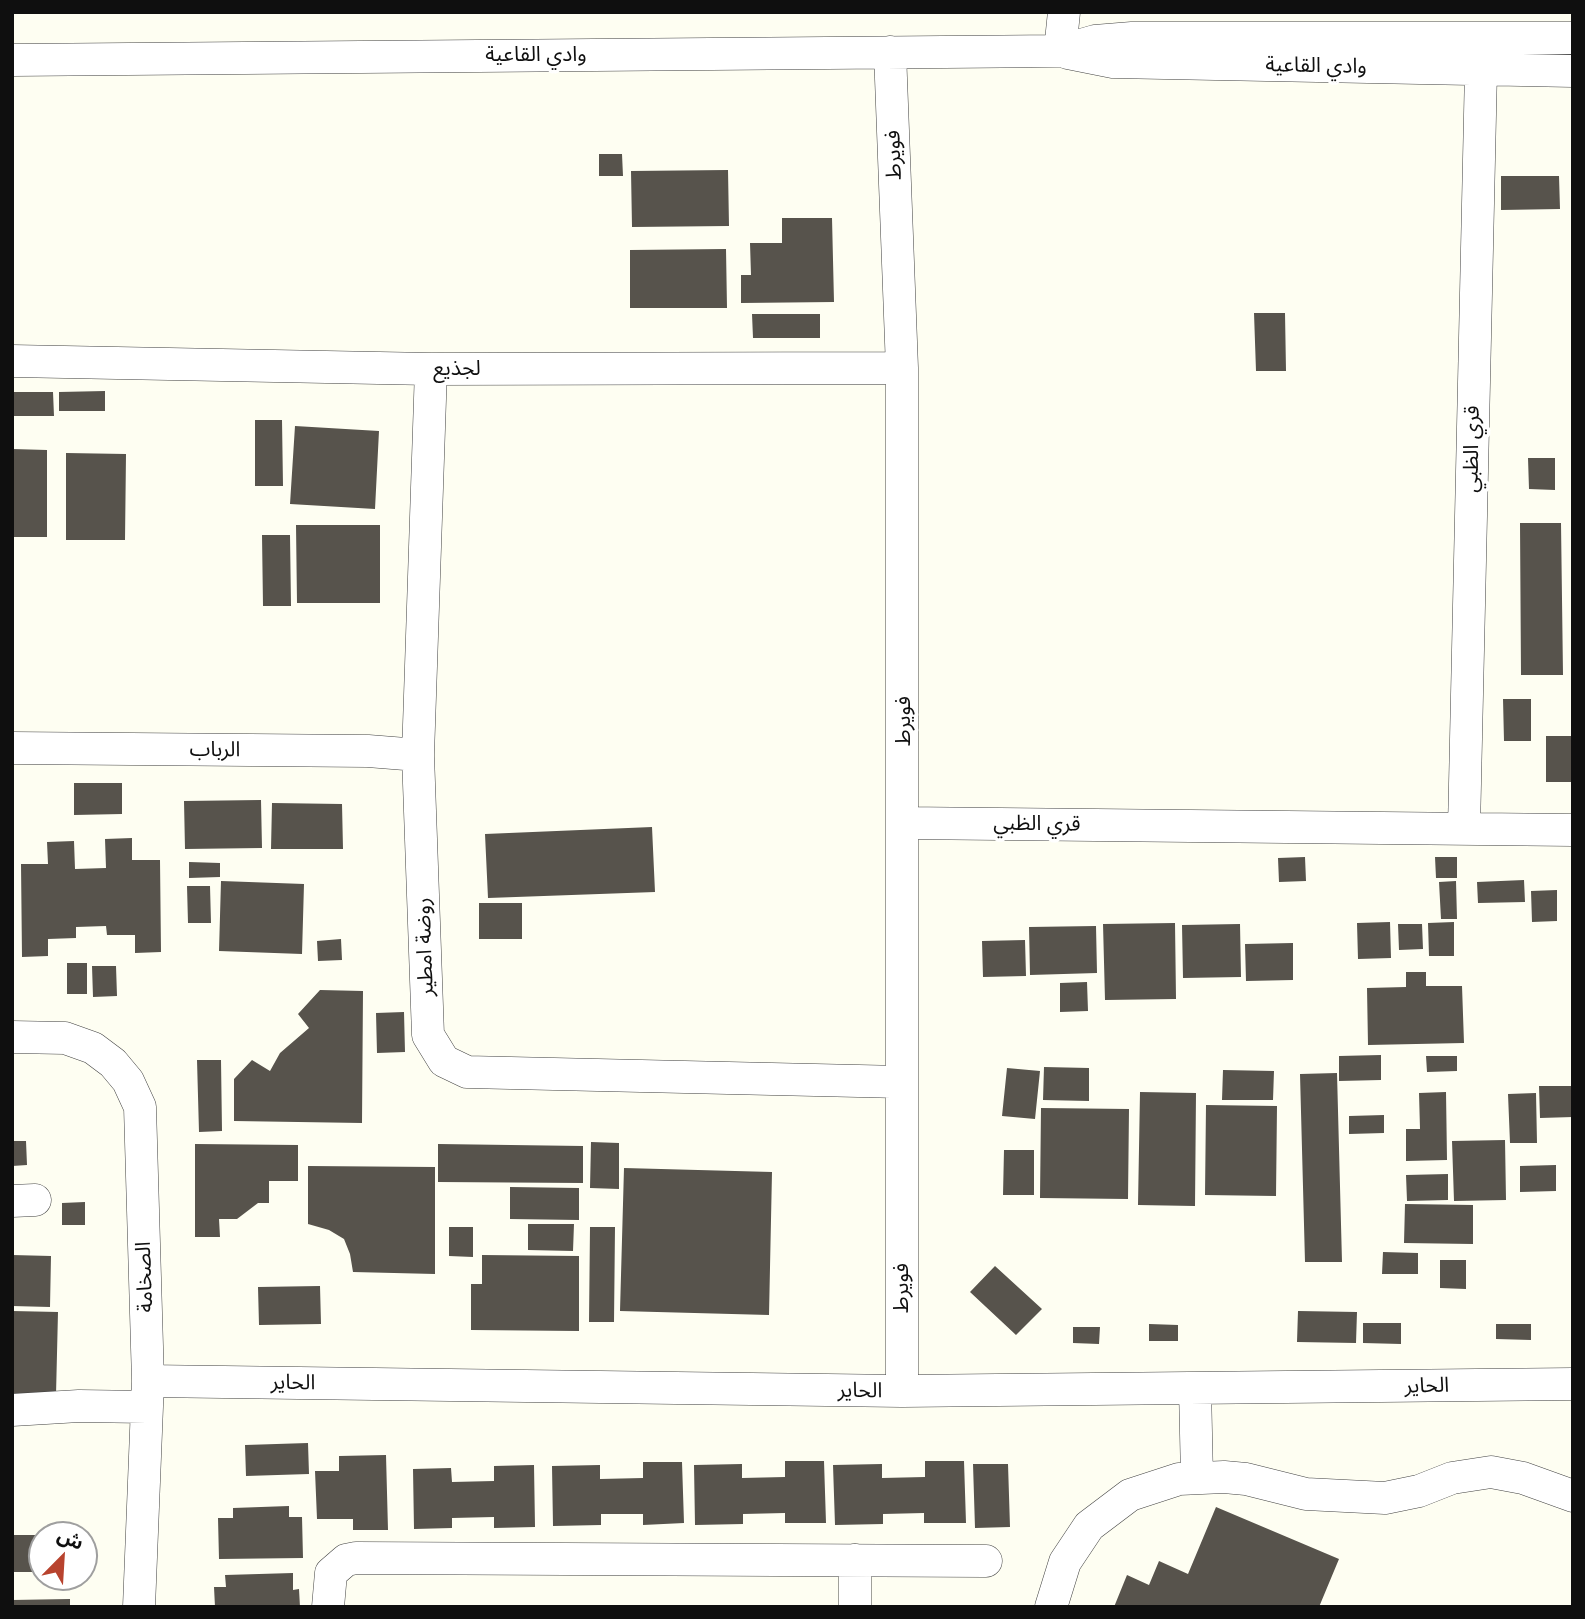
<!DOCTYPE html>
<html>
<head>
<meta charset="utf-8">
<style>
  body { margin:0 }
  #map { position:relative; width:1585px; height:1619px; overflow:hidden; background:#fefef2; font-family:Lora,"Noto Sans Arabic",serif }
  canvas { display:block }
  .frame { position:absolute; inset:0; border:14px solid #0f0f0f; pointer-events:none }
  .north { position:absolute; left:28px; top:1521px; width:70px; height:70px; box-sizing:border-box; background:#fff; border:2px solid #9f9f9f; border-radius:50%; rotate:24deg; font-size:19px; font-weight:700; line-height:28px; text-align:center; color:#0f0f0f }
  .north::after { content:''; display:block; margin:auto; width:24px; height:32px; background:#b8432e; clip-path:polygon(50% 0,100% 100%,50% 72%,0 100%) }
</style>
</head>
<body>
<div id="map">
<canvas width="1585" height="1619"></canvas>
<div class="frame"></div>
<div class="north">ش</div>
</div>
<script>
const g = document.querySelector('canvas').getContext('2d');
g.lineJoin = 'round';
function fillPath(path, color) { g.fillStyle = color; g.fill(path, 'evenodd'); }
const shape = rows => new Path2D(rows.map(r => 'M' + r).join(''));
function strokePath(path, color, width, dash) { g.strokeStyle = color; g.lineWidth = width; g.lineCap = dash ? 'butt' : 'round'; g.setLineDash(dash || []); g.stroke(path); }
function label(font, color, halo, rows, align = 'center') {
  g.font = font + ' Lora,"Noto Sans Arabic",serif'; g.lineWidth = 7; g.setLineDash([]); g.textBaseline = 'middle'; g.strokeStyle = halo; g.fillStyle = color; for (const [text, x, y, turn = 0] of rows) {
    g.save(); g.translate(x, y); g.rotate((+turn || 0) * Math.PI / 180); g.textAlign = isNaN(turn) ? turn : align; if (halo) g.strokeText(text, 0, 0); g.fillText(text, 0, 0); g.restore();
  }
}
const building = shape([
  [599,154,622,154,623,176,599,176],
  [728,170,729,226,632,227,631,171],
  [1501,176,1559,176,1560,209,1501,210],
  [782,218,832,218,834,302,741,303,741,275,751,275,750,243,782,243],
  [726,249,727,308,630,308,630,250],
  [1254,313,1285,313,1286,371,1256,371],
  [752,314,820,314,820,338,753,338],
  [105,391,105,411,59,411,59,392],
  [12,392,53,392,54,416,12,416],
  [255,420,282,420,283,486,255,486],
  [295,426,379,431,375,509,290,504],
  [12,449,47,450,47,537,12,537],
  [66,453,126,454,125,540,66,540],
  [1528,458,1555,458,1555,490,1529,489],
  [1520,523,1561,523,1563,675,1521,675],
  [296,525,380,525,380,603,297,603],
  [262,535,290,535,291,606,263,606],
  [1503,699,1531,699,1531,741,1504,741],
  [1546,736,1573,736,1573,782,1546,782],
  [74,783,122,783,122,814,74,815],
  [261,800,262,848,185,849,184,801],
  [272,803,342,804,343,849,271,849],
  [652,827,655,892,488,898,485,834],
  [132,838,132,860,160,860,161,952,135,953,135,935,107,935,106,926,76,927,76,938,48,939,48,956,22,957,21,864,48,864,47,842,74,841,75,869,106,868,105,839],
  [1305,857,1306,881,1279,882,1278,858],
  [1435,857,1457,857,1457,878,1436,878],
  [189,862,220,863,220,877,189,878],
  [1524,880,1525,902,1478,903,1477,882],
  [221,881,304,884,302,954,219,951],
  [1456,881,1457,919,1441,919,1439,882],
  [187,886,210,886,211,923,188,923],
  [1557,890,1557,921,1532,922,1531,891],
  [479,903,522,903,522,939,479,939],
  [1390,922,1391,958,1358,959,1357,923],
  [1454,922,1454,956,1429,956,1428,923],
  [1175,923,1176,999,1105,1000,1103,924],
  [1240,924,1241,977,1183,978,1182,925],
  [1398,924,1422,924,1423,949,1399,950],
  [1096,926,1097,973,1030,975,1029,927],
  [341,939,342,960,318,961,317,941],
  [1025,940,1026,976,983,977,982,941],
  [1293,943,1293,980,1246,981,1245,944],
  [67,963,87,963,87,994,67,994],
  [92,966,116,966,117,996,93,997],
  [1406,972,1426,972,1426,986,1462,986,1464,1043,1368,1045,1367,988,1406,987],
  [1087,982,1088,1011,1060,1012,1060,983],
  [320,990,363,991,362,1123,234,1121,234,1079,252,1060,270,1071,280,1053,309,1028,298,1014],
  [404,1012,405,1052,377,1053,376,1013],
  [1381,1055,1381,1080,1339,1081,1339,1056],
  [1426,1056,1457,1056,1457,1071,1427,1072],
  [197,1060,221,1060,222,1131,199,1132],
  [1044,1067,1089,1068,1089,1101,1043,1100],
  [1007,1068,1040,1071,1035,1119,1002,1116],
  [1223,1070,1274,1071,1273,1100,1222,1100],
  [1337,1073,1342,1262,1305,1262,1300,1074],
  [1539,1086,1573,1086,1573,1117,1540,1118],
  [1140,1092,1196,1093,1195,1206,1138,1205],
  [1446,1092,1447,1160,1406,1161,1406,1129,1420,1129,1419,1093],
  [1536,1093,1537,1143,1510,1143,1508,1094],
  [1206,1105,1277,1106,1276,1196,1205,1195],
  [1041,1108,1129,1109,1128,1199,1040,1198],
  [1384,1115,1384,1133,1349,1134,1349,1116],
  [1505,1140,1506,1200,1454,1201,1452,1141],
  [12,1141,26,1141,27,1165,12,1166],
  [591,1142,619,1143,619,1189,590,1188],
  [195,1144,298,1145,298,1181,269,1181,269,1203,258,1203,237,1219,219,1219,220,1237,195,1237],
  [438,1144,583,1146,583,1183,438,1182],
  [1004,1150,1034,1150,1034,1195,1003,1195],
  [1556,1165,1556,1191,1520,1192,1520,1166],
  [308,1166,435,1167,435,1274,353,1272,350,1254,344,1239,329,1230,308,1224],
  [624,1168,772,1172,769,1315,620,1311],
  [1448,1174,1448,1200,1407,1201,1406,1175],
  [510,1187,579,1188,579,1220,510,1219],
  [85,1202,85,1225,62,1225,62,1203],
  [1405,1204,1473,1205,1473,1244,1404,1243],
  [528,1224,574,1224,573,1251,528,1250],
  [449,1227,473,1227,473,1257,449,1256],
  [590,1227,615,1227,614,1322,589,1322],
  [1383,1252,1418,1253,1418,1274,1382,1274],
  [12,1255,51,1256,50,1307,12,1306],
  [482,1255,579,1256,579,1331,471,1330,471,1284,482,1284],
  [1440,1260,1466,1260,1466,1289,1440,1288],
  [995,1266,1042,1309,1016,1335,970,1292],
  [320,1286,321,1324,259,1325,258,1287],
  [12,1311,58,1312,56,1395,12,1394],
  [1298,1311,1357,1312,1356,1343,1297,1342],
  [1363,1323,1401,1323,1401,1344,1363,1343],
  [1149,1324,1178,1325,1178,1341,1149,1341],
  [1496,1324,1531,1324,1531,1340,1496,1339],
  [1073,1327,1100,1327,1099,1344,1073,1343],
  [308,1443,309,1474,246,1476,245,1445],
  [386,1455,388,1530,353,1530,353,1519,317,1519,315,1471,339,1471,339,1456],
  [785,1461,824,1461,826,1523,785,1523,785,1513,743,1514,743,1524,695,1525,694,1465,742,1464,742,1478,785,1477],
  [925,1461,964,1461,966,1523,924,1523,924,1513,883,1514,883,1524,835,1525,833,1465,882,1464,882,1478,925,1477],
  [643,1462,682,1462,684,1523,643,1525,643,1514,601,1514,601,1525,553,1526,552,1466,600,1465,600,1479,643,1478],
  [973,1464,1008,1464,1010,1527,975,1528],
  [534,1465,535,1527,494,1528,494,1517,452,1518,452,1528,414,1529,413,1469,451,1468,452,1482,494,1481,494,1466],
  [289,1506,289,1517,302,1517,303,1558,219,1559,218,1518,233,1518,233,1508],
  [1216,1507,1339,1559,1319,1607,1114,1607,1127,1575,1149,1585,1159,1561,1188,1574],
  [12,1535,42,1535,42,1572,12,1572],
  [293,1573,293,1590,299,1589,300,1607,215,1607,214,1587,226,1587,225,1575],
  [70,1599,70,1607,12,1607,12,1600]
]);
const street = shape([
  [1060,51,1064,12],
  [890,52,902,368,902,1391],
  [1068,53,1113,62,1573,71],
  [12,60,1060,51,1095,41,1132,38,1573,38],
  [12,361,431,369,902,368],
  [431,369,418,755,428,1035,444,1061,467,1072,902,1082],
  [12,748,368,751,418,755],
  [904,823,1573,830],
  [1464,828,1481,70],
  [12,1037,65,1038,93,1048,113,1063,128,1081,140,1107,148,1381,139,1607],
  [12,1201,35,1200],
  [148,1381,902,1391,1573,1384],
  [1195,1388,1197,1478],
  [12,1410,79,1406,147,1407],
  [855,1560,855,1607],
  [328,1607,331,1573,346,1560,356,1558,986,1561],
  [1051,1607,1065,1562,1089,1526,1130,1495,1179,1479,1224,1477,1246,1479,1306,1494,1385,1498,1419,1491,1452,1478,1491,1472,1523,1478,1573,1496]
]);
const streetNames = [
  ["وادي القاعية",536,55],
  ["وادي القاعية",1316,66,1],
  ["فويرط",894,155,-92],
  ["لجذيع",457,369],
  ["قري الظبي",1472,449,-89],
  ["فويرط",904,721,-90],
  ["الرباب",215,750,1],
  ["قري الظبي",1037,824,1],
  ["روضة امطير",425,947,-92],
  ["الصخامة",145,1277,-92],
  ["فويرط",902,1288,-90],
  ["الحاير",293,1383,1],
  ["الحاير",1427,1386,-1],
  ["الحاير",860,1391,1]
];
fillPath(building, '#57534c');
strokePath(street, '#424242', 33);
strokePath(street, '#fff', 32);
label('21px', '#0f0f0f', '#fff', streetNames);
</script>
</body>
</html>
